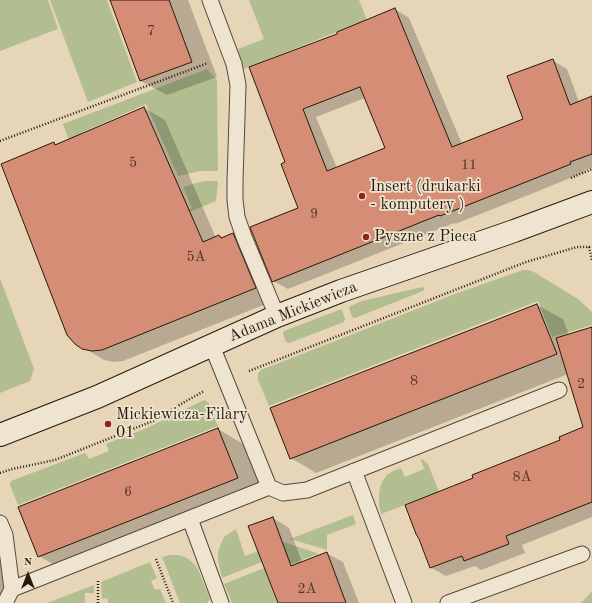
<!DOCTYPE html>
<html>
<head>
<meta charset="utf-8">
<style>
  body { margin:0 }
  #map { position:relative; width:592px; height:603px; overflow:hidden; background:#e6d5b7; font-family:"Old Standard TT",serif }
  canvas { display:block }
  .north { position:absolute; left:8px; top:555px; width:40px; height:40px; -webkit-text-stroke:3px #efe4d0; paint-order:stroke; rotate:0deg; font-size:11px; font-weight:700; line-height:16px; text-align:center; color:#241a0d }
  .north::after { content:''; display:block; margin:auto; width:14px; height:18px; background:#241a0d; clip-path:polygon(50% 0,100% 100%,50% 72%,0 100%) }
</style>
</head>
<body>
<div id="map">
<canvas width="592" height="603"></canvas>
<div class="north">N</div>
</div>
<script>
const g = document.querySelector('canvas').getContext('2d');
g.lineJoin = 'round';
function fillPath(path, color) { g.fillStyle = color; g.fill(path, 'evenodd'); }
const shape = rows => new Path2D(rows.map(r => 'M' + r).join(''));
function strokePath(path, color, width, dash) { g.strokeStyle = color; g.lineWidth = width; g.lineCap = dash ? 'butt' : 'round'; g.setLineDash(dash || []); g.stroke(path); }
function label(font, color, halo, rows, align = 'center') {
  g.font = font + ' "Old Standard TT",serif'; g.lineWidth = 3.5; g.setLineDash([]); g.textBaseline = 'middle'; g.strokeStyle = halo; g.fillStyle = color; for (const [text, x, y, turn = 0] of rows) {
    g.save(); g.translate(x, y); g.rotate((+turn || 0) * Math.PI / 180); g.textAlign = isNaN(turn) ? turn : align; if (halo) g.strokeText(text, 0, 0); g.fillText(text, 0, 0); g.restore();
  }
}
const green = shape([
  [0,0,48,0,58,29,0,51],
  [50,0,107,0,137,82,88,102],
  [249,0,359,0,367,20,241,70,238,49,264,39],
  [207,69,217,80,218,171,200,171,178,176,146,104,81,133,108,192,118,240,192,208,183,187,204,181,218,181,216,201,108,245,63,124],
  [523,270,528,270,534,272,578,299,592,312,592,325,552,337,538,301,269,406,258,380,258,374,261,370,455,294],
  [0,278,34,369,30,381,0,393],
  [422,287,424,288,424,290,423,291,355,318,352,317,349,308,350,306,362,301],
  [339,310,342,310,345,319,344,322,289,343,286,342,283,334,283,332,284,331],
  [204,400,208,402,218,426,18,505,10,485,10,483,11,481,85,453,89,459,109,451,106,444,147,428],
  [422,459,428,464,439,492,381,514,379,505,379,496,380,487,383,480,387,475,393,471,401,468,405,477,424,469,421,460],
  [353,515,356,524,327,535,327,550,290,539],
  [236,529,245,556,261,550,262,562,222,578,218,561,218,552,221,544,224,537],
  [283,542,317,553,318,554,266,573,277,603,232,603,224,584,269,566,268,548],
  [170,555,178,555,185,557,191,561,197,567,201,577,210,599,207,603,180,603,162,557],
  [150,562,157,578,151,581,155,590,160,589,166,603,108,603,107,598,102,599,101,582],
  [94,585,94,593,85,593,85,603,47,603],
  [592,591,592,603,581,603]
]);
const shadow = shape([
  [111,0,188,0,217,77,167,95,141,81],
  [395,9,409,18,462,144,524,119,552,60,567,69,579,102,592,97,592,168,584,170,585,172,531,194,455,224,454,223,288,289,273,281,299,208,287,163,250,68,339,34],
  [365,98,386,148,337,168,316,117],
  [144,108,165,120,216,238,219,236,223,238,233,234,254,246,276,300,123,361,114,362,104,360,76,343,54,143,57,145],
  [537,305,563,319,569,335,592,328,592,517,522,545,525,553,481,570,475,566,446,576,430,567,474,479,561,440,584,428,568,374,316,473,291,458],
  [218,429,243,444,263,492,65,571,39,556],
  [273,518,289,528,302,562,326,553,343,562,359,603,279,603],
  [0,564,12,594,0,599]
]);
const building = shape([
  [110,0,169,0,192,62,140,81,110,0],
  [395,8,452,147,523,119,507,76,553,59,570,105,592,96,592,154,570,162,571,164,516,186,440,216,439,215,272,282,250,227,298,208,281,164,285,162,249,67,337,34,337,32,395,8],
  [360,87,385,148,327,171,303,109,360,87],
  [144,107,203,242,219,235,221,238,233,233,256,288,102,350,92,351,82,349,75,344,67,335,1,164,54,142,55,145,144,107],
  [537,304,557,354,290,459,270,408,537,304],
  [592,327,592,502,506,536,509,544,464,561,462,556,430,568,419,539,416,534,405,505,473,478,472,475,560,440,559,437,583,427,556,338,592,327],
  [218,428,238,478,38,557,18,507,218,428],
  [273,517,291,566,327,552,346,603,278,603,248,526,273,517]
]);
const path = shape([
  [0,141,208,63],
  [571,178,592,169],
  [589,247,592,260],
  [249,371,526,262,577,247,589,247,592,246],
  [0,473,12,469,55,460,153,421,181,404,204,391],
  [156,559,173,603],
  [98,581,98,603]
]);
const lane = shape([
  [210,0,234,64,238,85,235,181,235,200,237,217,244,237,277,316],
  [354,471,404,603],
  [269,487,283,493,307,490,559,390],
  [190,519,221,603],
  [0,523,5,535,12,589,5,603],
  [12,589,269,487,212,346],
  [448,603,582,554]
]);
const secondary = shape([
  [0,435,97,397,277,316,341,291,514,231,592,202]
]);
const markers = [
  [362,196,4,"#8f2418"],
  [366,237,4,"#8f2418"],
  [108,424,4,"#8f2418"]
];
const numberNames = [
  ["7",151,31],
  ["5",133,163],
  ["11",469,165],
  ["9",314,214],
  ["5A",196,257],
  ["8",414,381],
  ["2",581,384],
  ["8A",522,477],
  ["6",128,492],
  ["2A",307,589]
];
const poiNames = [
  ["Insert (drukarki",370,187],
  ["- komputery )",370,205],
  ["Pyszne z Pieca",374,237],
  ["Mickiewicza-Filary",116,415],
  ["01",116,433]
];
const streetNames = [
  ["Adama Mickiewicza",293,312,-22]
];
fillPath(green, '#b2be90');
fillPath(shadow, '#0003');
fillPath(building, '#d68d75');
strokePath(building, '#241a0d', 1);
strokePath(lane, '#544938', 17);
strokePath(secondary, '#241a0d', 24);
strokePath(path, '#241a0d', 2.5, [1, 2]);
strokePath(lane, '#efe4d0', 15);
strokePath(secondary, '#efe4d0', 22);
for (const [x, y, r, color] of markers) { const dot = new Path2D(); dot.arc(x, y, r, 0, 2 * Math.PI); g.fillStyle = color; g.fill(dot); strokePath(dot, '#efe4d0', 1.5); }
label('14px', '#503727', null, numberNames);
label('16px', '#241a0d', '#efe4d0', poiNames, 'left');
label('16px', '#241a0d', '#efe4d0', streetNames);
</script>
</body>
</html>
